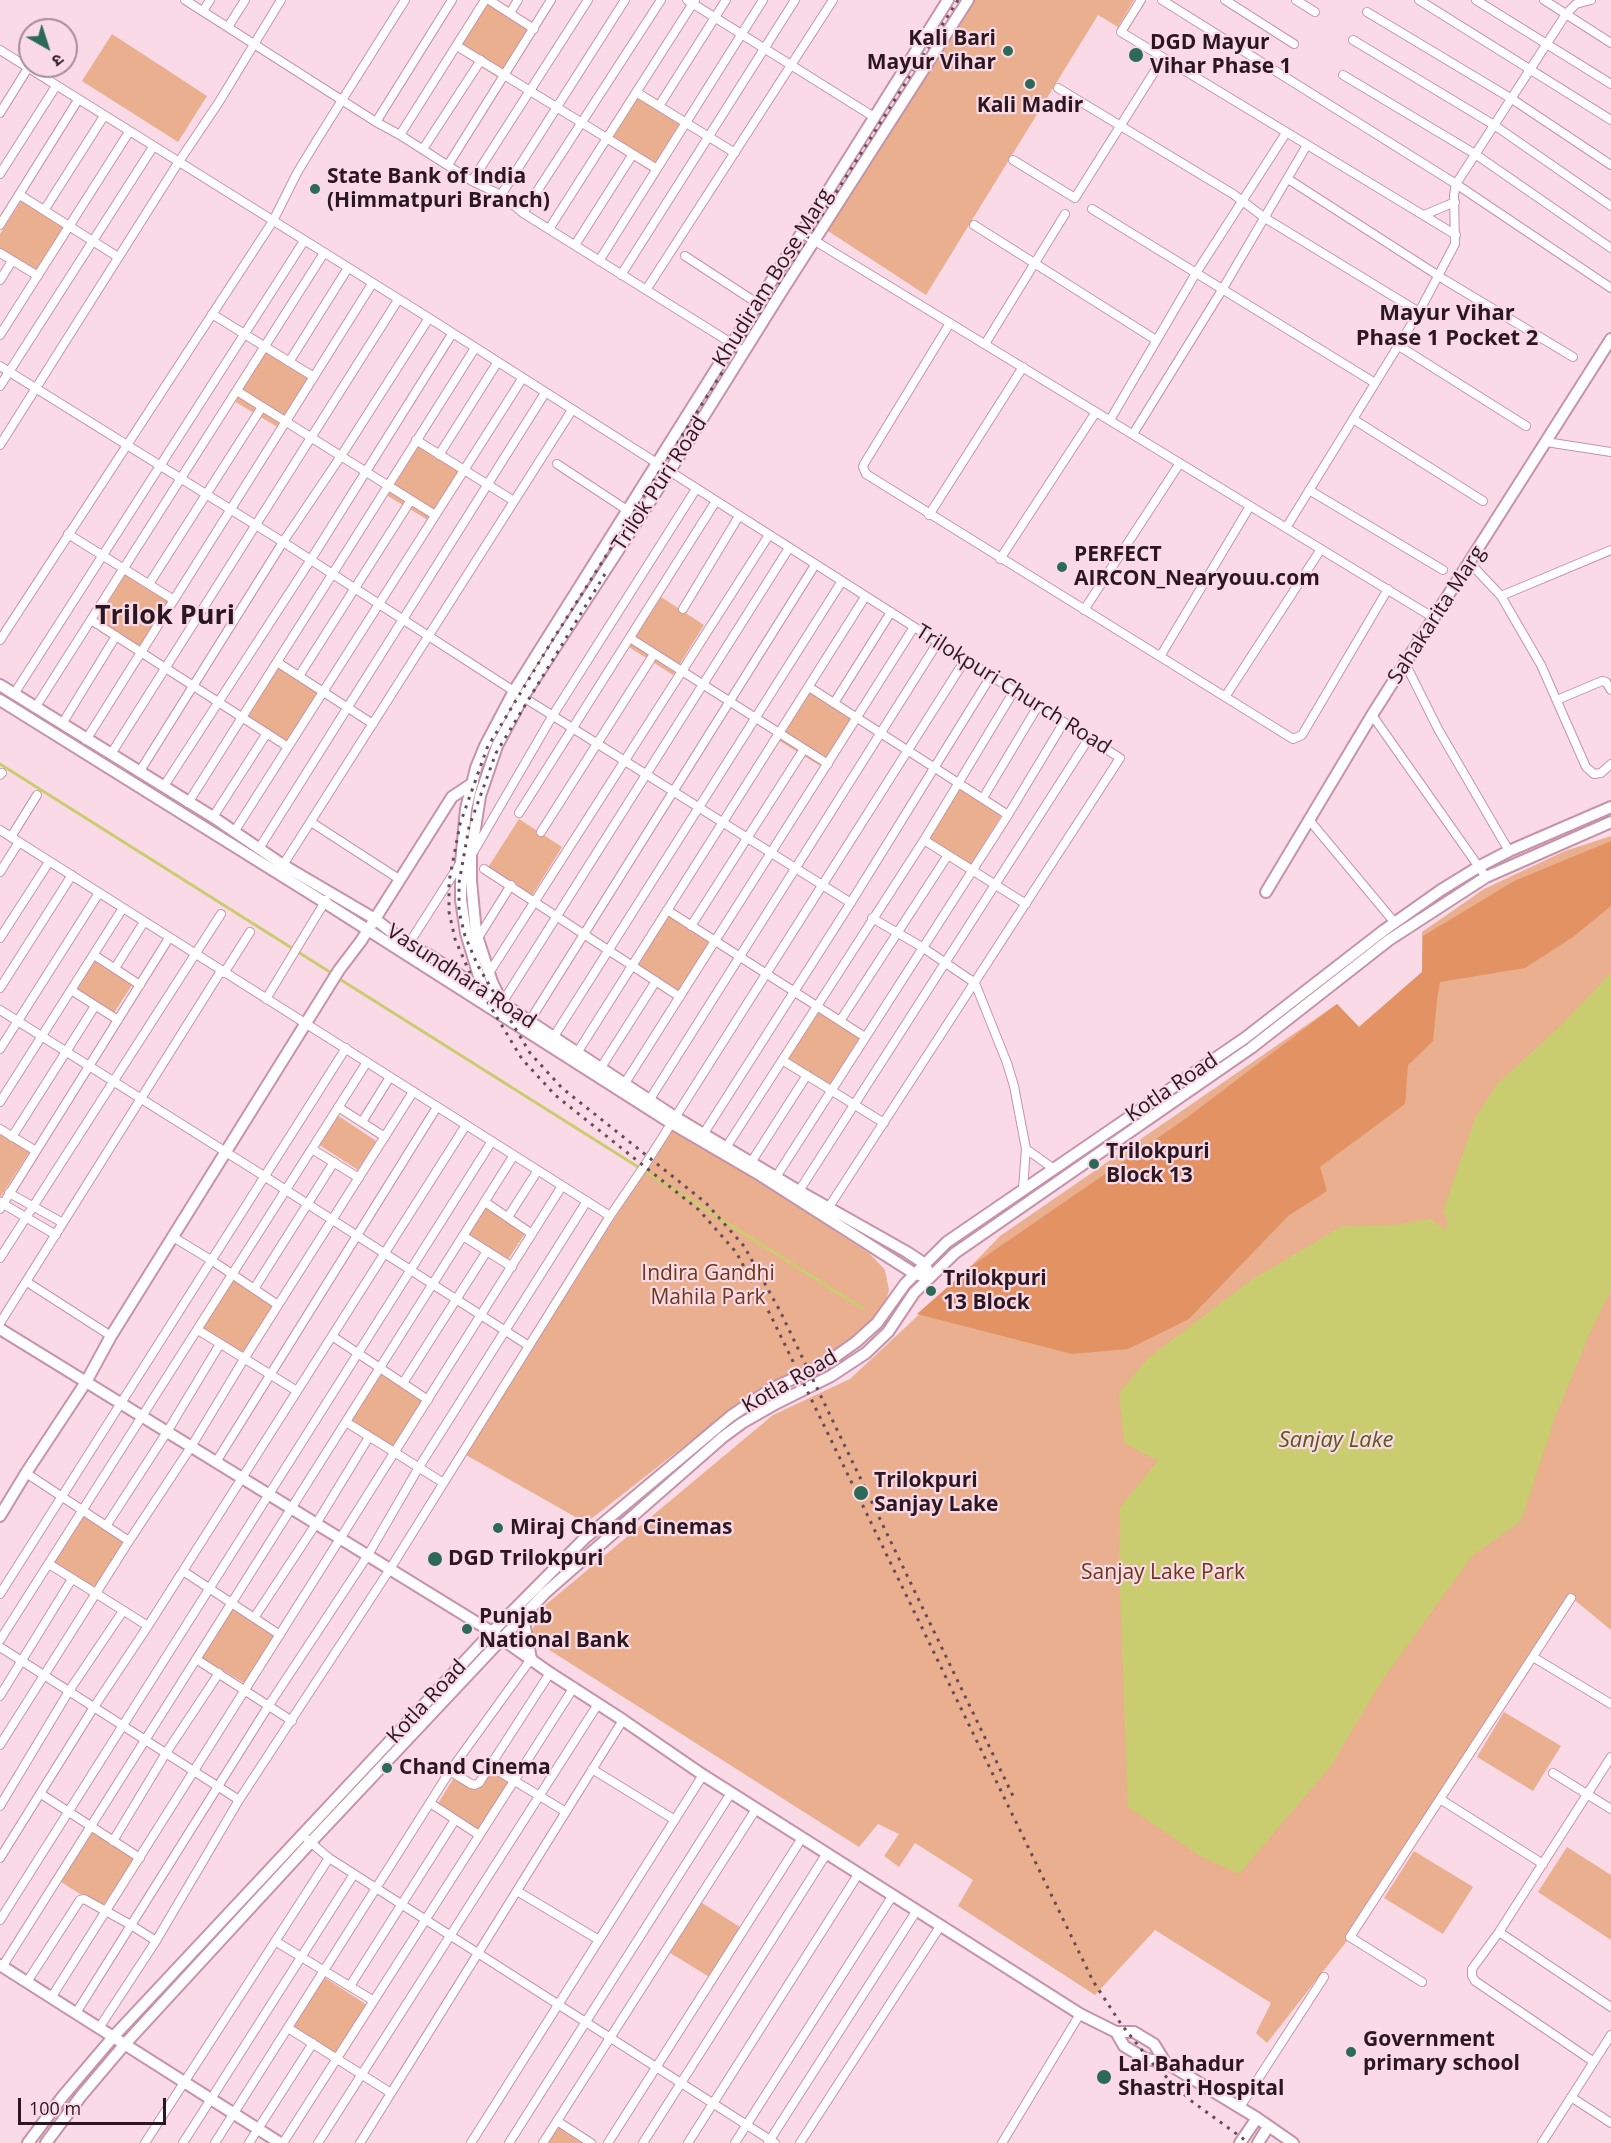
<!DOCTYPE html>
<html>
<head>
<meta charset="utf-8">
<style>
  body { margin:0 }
  #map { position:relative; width:1611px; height:2143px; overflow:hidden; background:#fbdae8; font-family:"Open Sans","Noto Sans Devanagari",sans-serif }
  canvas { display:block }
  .north { position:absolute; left:18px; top:18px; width:60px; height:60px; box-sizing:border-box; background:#fbdae8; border:2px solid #a78c98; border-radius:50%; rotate:141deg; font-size:16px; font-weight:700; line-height:24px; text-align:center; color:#2a1720 }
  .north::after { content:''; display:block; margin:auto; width:21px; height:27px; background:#2c6a57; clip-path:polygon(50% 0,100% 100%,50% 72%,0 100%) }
  .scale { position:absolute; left:18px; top:2098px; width:148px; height:27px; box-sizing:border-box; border:3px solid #2a1720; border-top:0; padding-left:8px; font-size:18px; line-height:21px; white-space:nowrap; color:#2a1720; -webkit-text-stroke:4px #fbdae8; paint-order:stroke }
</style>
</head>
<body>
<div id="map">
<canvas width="1611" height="2143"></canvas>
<div class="north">उ</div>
<div class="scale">100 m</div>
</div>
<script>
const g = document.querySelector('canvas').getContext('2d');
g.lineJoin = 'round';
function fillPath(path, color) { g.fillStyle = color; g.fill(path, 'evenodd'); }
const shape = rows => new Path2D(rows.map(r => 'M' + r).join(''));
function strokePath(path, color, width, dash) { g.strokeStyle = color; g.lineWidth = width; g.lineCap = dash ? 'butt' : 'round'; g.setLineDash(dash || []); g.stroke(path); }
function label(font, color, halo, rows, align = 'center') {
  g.font = font + ' "Open Sans",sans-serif'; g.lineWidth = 4.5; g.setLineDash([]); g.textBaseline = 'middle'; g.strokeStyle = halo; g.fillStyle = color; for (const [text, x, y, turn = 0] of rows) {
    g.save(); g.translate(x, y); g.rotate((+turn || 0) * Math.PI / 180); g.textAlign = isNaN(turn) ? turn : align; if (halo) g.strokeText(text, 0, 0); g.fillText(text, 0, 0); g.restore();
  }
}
const green = shape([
  [970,0,1134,0,1118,27,1098,15,926,295,825,229],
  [488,1,532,29,500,79,456,51],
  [112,34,207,96,178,142,82,81],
  [638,93,681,121,650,171,605,143],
  [24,197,67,225,36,274,0,252,0,234],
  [266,351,310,379,279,428,234,401],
  [416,443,459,471,428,520,383,493],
  [127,572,171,600,139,649,95,622],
  [661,597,704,625,673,675,629,647],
  [275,665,319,693,288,743,243,715],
  [810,690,854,718,822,767,778,740],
  [958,788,1001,816,970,866,925,838],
  [519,819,562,847,531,897,487,869],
  [1611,836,1611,1630,1572,1598,1350,1937,1267,2043,1256,2033,1271,2003,1155,1930,1095,1995,958,1906,973,1880,915,1843,899,1867,884,1856,899,1834,878,1824,859,1847,529,1637,543,1607,773,1415,850,1379,970,1267,1000,1236,1337,1004,1359,1027,1422,972,1422,932,1484,889,1565,851],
  [668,915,711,942,680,992,636,965],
  [93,960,132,985,114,1013,74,988],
  [817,1009,860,1037,829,1086,785,1059],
  [337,1115,376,1141,358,1170,318,1144],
  [673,1125,870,1254,885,1270,889,1290,885,1305,875,1318,850,1341,820,1361,767,1384,725,1414,586,1523,466,1455],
  [0,1132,30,1151,0,1198],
  [486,1207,526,1232,507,1261,467,1235],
  [231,1278,275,1306,244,1355,199,1328],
  [379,1372,423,1400,392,1449,347,1422],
  [82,1513,126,1540,95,1590,50,1562],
  [231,1606,275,1634,244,1683,199,1656],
  [1504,1712,1561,1746,1533,1791,1477,1757],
  [490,1769,510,1782,478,1831,437,1805,455,1776,477,1790],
  [90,1830,134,1858,102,1908,58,1880],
  [1567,1847,1611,1875,1611,1940,1538,1892],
  [1414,1851,1473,1887,1443,1934,1384,1898],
  [699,1901,743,1929,711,1978,667,1951],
  [324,1977,367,2005,336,2055,292,2027],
  [558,2126,585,2143,547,2143]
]);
const forest = shape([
  [1611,841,1611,906,1573,937,1525,968,1440,982,1437,1000,1433,1041,1408,1065,1405,1104,1320,1167,1327,1191,1288,1216,1189,1319,1128,1349,1072,1354,917,1314,970,1267,1185,1119,1337,1004,1359,1027,1422,972,1423,936,1514,881]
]);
const water = shape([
  [1611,973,1611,1290,1590,1333,1556,1415,1521,1521,1472,1556,1383,1679,1330,1767,1239,1874,1200,1856,1128,1807,1119,1567,1120,1507,1158,1461,1124,1443,1119,1393,1148,1358,1251,1280,1342,1226,1394,1225,1431,1219,1445,1230,1448,1222,1443,1211,1475,1118,1497,1084,1558,1028]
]);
const stream = shape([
  [0,764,333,974],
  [338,978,862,1308]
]);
const minor = shape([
  [185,0,376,122,400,135,472,181,501,195,523,213,744,351],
  [489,0,534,29],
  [687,0,874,117],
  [1141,0,1121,32,1456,235],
  [1162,0,1456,184,1611,288],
  [1225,0,1294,44],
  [1296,0,1315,12],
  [1419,0,1611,120],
  [1476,0,1611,84],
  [1544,0,1611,43],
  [203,11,210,0],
  [1367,12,1512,99,1611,165],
  [510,13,518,0],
  [228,27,245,0],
  [1353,40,1494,125,1611,206],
  [457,46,657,169],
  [0,50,429,318,1120,758,827,1210],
  [1343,75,1475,154,1611,248],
  [1058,88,1233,194,1265,218,1419,312],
  [636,92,735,153],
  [659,106,726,0],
  [0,113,28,68],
  [376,122,452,0],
  [400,135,485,0],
  [423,149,481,60],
  [1013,160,1075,198,1163,58],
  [448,165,551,0],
  [0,174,56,86],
  [1288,179,1445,280,1573,357],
  [472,181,588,0],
  [20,195,118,257],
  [501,195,625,0],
  [45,209,104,116],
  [1092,209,1375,383],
  [523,213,661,0],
  [1424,215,1455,202],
  [0,225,78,100],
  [974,225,1156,340],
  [549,229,695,0],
  [802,233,1434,618],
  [575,245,633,154],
  [0,253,38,276],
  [685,256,757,303],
  [599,261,763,0],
  [621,275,795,0],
  [0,280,12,261],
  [646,290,833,0],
  [212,314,314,377],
  [950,323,864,464,863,467,866,474,1293,739,1302,735,1388,589],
  [0,335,129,132],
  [985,344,1065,214],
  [1399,346,1526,426],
  [289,362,348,268],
  [0,366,283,542,523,697,851,903],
  [0,386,153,147],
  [237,391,435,515],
  [1353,419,1483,501],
  [1110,420,1196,273,1286,133],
  [1133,434,1222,290,1307,145],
  [416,440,514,501],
  [1546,442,1611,452],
  [0,445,178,163,219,102,281,0],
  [439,455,497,363],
  [557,464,627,510],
  [1309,490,1443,570],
  [929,515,1023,367],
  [1286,528,1419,312,1455,244,1454,195,1456,184,1566,14,1576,4,1591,0],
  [68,534,174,600],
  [1000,559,1096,412],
  [1470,563,1501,596,1541,665,1586,767,1594,774,1601,773,1611,764],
  [149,584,262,407],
  [1501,596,1611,550],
  [683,609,739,516],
  [1084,610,1180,463],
  [91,620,288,747],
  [630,638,828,764],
  [0,640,273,221,297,173,317,140,405,0],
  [1161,655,1250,506],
  [277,662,373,724],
  [1405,663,1438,729,1509,851],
  [299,676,411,500],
  [809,687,1008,815],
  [14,694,304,241],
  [1225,697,1321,549],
  [1557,700,1602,681,1606,682,1611,690],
  [834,703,891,612],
  [35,708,324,253],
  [1372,715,1486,877],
  [62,724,116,636],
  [86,740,372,284],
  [111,754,398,300],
  [140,771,283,542,341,456,429,318],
  [0,775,2,773],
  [164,786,310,561,452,334],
  [983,798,1038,706],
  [188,803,475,348],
  [519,813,716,501],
  [213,817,267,733],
  [1310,821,1395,923],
  [311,822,399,879],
  [0,830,610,1216],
  [234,832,522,379],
  [541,832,654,654],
  [11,837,37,795],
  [924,840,1026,904],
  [260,847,545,393],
  [474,851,553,715,696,489],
  [283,865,572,410],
  [484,869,680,997],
  [0,872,19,842],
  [667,910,865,1037],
  [872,918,922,947,975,983,1007,1063,1014,1086,1026,1149,1023,1188],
  [691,926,804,749],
  [0,938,49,862],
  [478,938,511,885],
  [408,945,461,862],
  [94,955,140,985],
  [115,968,144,922],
  [224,973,250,932],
  [489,973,769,535],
  [0,988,72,875],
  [71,990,118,1020],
  [266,999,326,900],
  [502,1003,789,548],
  [0,1010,264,1176,529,1346],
  [840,1021,948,855],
  [529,1022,815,565],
  [553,1038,842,581],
  [0,1049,99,893],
  [577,1053,865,597],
  [782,1060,884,1123],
  [600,1069,656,981],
  [625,1083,914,627],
  [650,1099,938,642],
  [0,1102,123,908],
  [338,1107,385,1137],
  [362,1122,390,1077],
  [0,1129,36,1151],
  [704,1133,850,904,991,676],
  [12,1137,95,1006],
  [727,1146,924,840,1014,691],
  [312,1149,359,1178],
  [1026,1149,1054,1169],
  [752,1161,807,1075],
  [776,1177,1008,815,1064,722],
  [799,1191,1089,738],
  [9,1193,63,1223],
  [0,1202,56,1235],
  [485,1202,532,1234],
  [0,1209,169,938],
  [508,1217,538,1170],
  [463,1236,512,1267],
  [173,1237,211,1260,278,1305],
  [0,1258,221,914],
  [27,1282,111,1336],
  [254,1289,334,1162],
  [0,1323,221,971],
  [198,1330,297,1391],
  [332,1336,428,1400],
  [403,1383,487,1251],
  [346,1422,442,1482],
  [216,1462,437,1107],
  [26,1473,129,1541],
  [106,1526,167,1432,220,1344],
  [49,1564,148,1626],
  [183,1571,280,1635],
  [0,1594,346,1048],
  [254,1618,316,1524,369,1437],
  [0,1640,367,1062],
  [0,1647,239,1800],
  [1533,1657,1611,1704],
  [196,1659,292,1721],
  [0,1696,72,1579],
  [0,1745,129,1541,191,1447,244,1359,413,1092],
  [490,1766,566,1812],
  [592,1769,675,1820],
  [450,1771,471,1784,475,1785,479,1783,550,1673],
  [1553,1773,1611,1809],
  [41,1794,140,1858],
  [1440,1799,1543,1864],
  [430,1803,479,1835],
  [0,1806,69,1691,123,1611],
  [308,1840,329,1858,775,2143],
  [113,1841,166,1753,219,1673],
  [0,1858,94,1707,148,1626,466,1125],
  [517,1891,599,1940],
  [0,1920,492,1141],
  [1499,1932,1611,2007],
  [275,1941,374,2001],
  [2,1967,514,1155],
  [27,1982,80,1900,84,1899,131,1925,156,1941],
  [1422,1982,1350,1937,1571,1598],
  [350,1986,455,1820],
  [51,1998,562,1186],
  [76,2013,269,1705,368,1555,419,1467,587,1201],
  [99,2028,156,1941,239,1800,390,1569,610,1216,645,1165,965,660],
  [288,2028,391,2093],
  [1594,2062,1475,1981,1472,1976,1472,1969,1499,1932,1611,1757],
  [1571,2097,1611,2123],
  [1240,2107,1324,1977],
  [557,2121,591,2143],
  [145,2143,329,1858],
  [183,2143,354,1874],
  [215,2143,450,1771,531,1659],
  [249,2143,313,2043],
  [283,2143,574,1687],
  [318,2143,598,1704],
  [360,2143,623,1720],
  [471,2143,703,1775],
  [509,2143,731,1793],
  [543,2143,756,1809],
  [608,2143,802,1838],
  [643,2143,827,1853],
  [688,2143,859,1873],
  [735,2143,893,1895],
  [768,2143,917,1910],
  [800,2143,941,1925],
  [1002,2143,1080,2014],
  [1542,2143,1611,2035]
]);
const tertiary = shape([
  [0,685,213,817,283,865,375,919,408,945,429,955,675,1117,799,1191,907,1252,925,1264,930,1277],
  [0,700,324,902,671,1123,760,1175,915,1274,930,1277],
  [1266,892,1372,715,1611,339],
  [484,993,466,933,461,900,461,863,466,809,476,768,485,746,514,691,948,0],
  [502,1003,492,982,476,933,471,881,471,855,480,796,497,746,523,697,669,472,780,294,968,0],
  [0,1329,492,1632,550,1673,623,1720,703,1775,1080,2014,1116,2032,1134,2032,1154,2044,1165,2062],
  [0,1516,26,1473,86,1382,111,1336,339,970,361,941,452,797,473,783],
  [0,1965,280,2143],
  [1116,2032,1124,2046,1146,2059,1165,2062,1257,2118,1293,2143],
  [1240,2143,1257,2118],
  [1258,2143,1268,2127]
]);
const secondary = shape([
  [523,1617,531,1659],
  [28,2143,63,2096,114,2036,492,1632,584,1539,731,1416,771,1389,825,1364,856,1342,877,1323,905,1284,947,1242,1245,1038,1383,931,1441,890,1480,866,1509,851,1611,807],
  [46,2143,81,2096,125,2044,310,1843,545,1593,723,1437,742,1423,777,1403,831,1376,866,1353,888,1332,914,1293,955,1253,1251,1048,1389,940,1486,877,1611,822]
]);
const rail = shape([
  [958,0,552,641,487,748,460,824,449,882,449,912,455,939,469,971,522,1059,555,1095,699,1210,736,1252,771,1316,1093,1981,1121,2024,1153,2064,1190,2100,1249,2143],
  [605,574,496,753,469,827,459,883,459,911,465,936,478,966,530,1053,562,1088,706,1203,744,1246,780,1311,1013,1796]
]);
const markers = [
  [1008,51,6,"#2c6a57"],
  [1136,55,8,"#2c6a57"],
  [1030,84,6,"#2c6a57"],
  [315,189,6,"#2c6a57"],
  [1062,567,6,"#2c6a57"],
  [1094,1164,6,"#2c6a57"],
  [931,1291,6,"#2c6a57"],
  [861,1493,8,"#2c6a57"],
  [498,1528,6,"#2c6a57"],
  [435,1559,8,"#2c6a57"],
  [467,1629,6,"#2c6a57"],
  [387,1768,6,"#2c6a57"],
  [1351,2052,6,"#2c6a57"],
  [1104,2077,8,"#2c6a57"]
];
const poiNames = [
  ["Kali Bari",996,39,"right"],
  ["Mayur Vihar",996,63,"right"],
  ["DGD Mayur",1150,43],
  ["Vihar Phase 1",1150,67],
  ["Kali Madir",1030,106,"center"],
  ["State Bank of India",327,177],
  ["(Himmatpuri Branch)",327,201],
  ["PERFECT",1074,555],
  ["AIRCON_Nearyouu.com",1074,579],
  ["Trilokpuri",1106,1152],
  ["Block 13",1106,1176],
  ["Trilokpuri",943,1279],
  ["13 Block",943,1303],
  ["Trilokpuri",874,1481],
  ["Sanjay Lake",874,1505],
  ["Miraj Chand Cinemas",510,1528],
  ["DGD Trilokpuri",448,1559],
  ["Punjab",479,1617],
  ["National Bank",479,1641],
  ["Chand Cinema",399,1768],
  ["Government",1363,2040],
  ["primary school",1363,2064],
  ["Lal Bahadur",1118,2065],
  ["Shastri Hospital",1118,2089]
];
const streetNames = [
  ["Khudiram Bose Marg",773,278,-58],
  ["Trilok Puri Road",660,484,-57],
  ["Sahakarita Marg",1437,615,-57],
  ["Trilokpuri Church Road",1013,690,32],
  ["Vasundhara Road",461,977,33],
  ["Kotla Road",1172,1088,-34],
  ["Kotla Road",790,1382,-30],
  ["Kotla Road",427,1702,-47]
];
const parkNames = [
  ["Indira Gandhi",708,1274],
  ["Mahila Park",708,1298],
  ["Sanjay Lake Park",1163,1573]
];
const neighbourhoodNames = [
  ["Mayur Vihar",1447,314],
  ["Phase 1 Pocket 2",1447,339]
];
const waterNames = [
  ["Sanjay Lake",1336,1441]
];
const districtNames = [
  ["Trilok Puri",165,616]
];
fillPath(green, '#eaaf8e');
fillPath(forest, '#e39263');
fillPath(water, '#c9cc6f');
strokePath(stream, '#c9cc6f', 3);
strokePath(minor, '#c693aa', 10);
strokePath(tertiary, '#c693aa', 14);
strokePath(secondary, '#c693aa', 14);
strokePath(minor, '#fff', 8);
strokePath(tertiary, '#fff', 10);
strokePath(secondary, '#fff', 10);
strokePath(rail, '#644d58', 3, [3, 6]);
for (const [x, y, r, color] of markers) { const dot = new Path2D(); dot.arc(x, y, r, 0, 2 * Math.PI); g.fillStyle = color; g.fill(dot); strokePath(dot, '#fbdae8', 2); }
label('bold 21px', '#2a1720', '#fbdae8', poiNames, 'left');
label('21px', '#2a1720', '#fbdae8', streetNames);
label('21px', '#6c3715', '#fbdae8', parkNames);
label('bold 22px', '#2a1720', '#fbdae8', neighbourhoodNames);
label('italic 22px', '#595a16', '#fbdae8', waterNames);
label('bold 27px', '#2a1720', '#fbdae8', districtNames);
</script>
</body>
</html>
